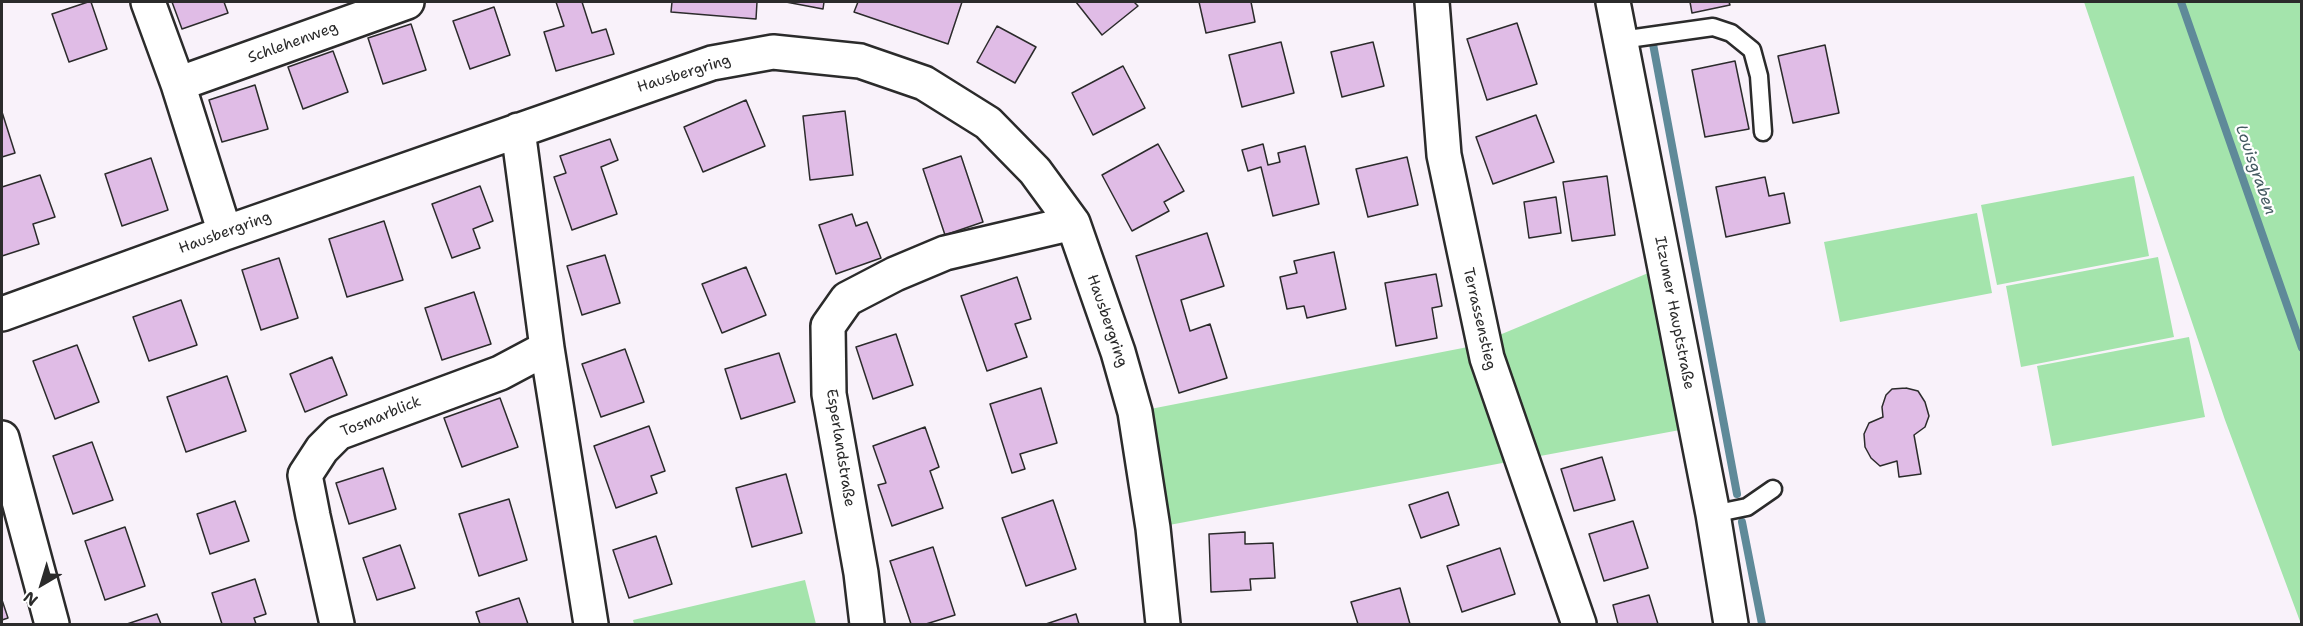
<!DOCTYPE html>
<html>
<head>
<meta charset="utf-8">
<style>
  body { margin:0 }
  #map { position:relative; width:2303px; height:626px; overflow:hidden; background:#f9f2fa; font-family:"Shantell Sans",sans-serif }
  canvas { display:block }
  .frame { position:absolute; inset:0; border:3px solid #2b2b2b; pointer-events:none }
  .north { position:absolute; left:12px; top:554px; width:60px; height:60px; -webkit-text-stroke:4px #fff; paint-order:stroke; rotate:218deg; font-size:16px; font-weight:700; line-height:24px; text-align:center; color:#2b2b2b }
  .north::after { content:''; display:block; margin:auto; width:21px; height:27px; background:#2b2b2b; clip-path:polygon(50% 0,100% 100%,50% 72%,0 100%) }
</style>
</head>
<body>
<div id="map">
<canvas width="2303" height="626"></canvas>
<div class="frame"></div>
<div class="north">N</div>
</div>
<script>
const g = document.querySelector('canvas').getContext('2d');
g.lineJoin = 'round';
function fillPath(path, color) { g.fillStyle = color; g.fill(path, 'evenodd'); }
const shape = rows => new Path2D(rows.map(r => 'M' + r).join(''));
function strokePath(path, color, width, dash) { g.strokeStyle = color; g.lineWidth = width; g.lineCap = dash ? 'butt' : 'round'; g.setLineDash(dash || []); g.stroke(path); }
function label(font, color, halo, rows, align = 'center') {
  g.font = font + ' "Shantell Sans",sans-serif'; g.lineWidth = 4.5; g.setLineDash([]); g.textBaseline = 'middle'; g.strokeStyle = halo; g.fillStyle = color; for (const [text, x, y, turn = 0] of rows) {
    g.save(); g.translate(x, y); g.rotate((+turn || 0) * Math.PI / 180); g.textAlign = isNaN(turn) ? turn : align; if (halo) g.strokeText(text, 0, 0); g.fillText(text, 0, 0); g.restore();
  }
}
const green = shape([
  [2084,2,2301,2,2301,624,2225,420],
  [2134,176,2149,256,1997,285,1981,205],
  [1977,213,1992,293,1840,322,1824,242],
  [2158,257,2174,337,2021,367,2006,286],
  [1665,266,1696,427,1153,528,1135,412,1473,346],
  [2189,337,2205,417,2052,446,2037,366],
  [805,580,816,624,634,624,633,620]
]);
const stream = shape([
  [2181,2,2302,348],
  [1653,44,1737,494],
  [1742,522,1762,624]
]);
const building = shape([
  [88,2,91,2,107,49,69,62,52,14,88,2],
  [172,2,224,2,228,13,182,29,172,2],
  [556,2,582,2,592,33,606,29,614,54,556,71,544,32,564,26,556,2],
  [672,2,757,2,756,19,671,12,672,2],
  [786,2,824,2,823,9,786,2],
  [858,2,962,2,948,44,854,12,858,2],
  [1076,2,1134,2,1138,6,1102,35,1076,2],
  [1199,2,1251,2,1255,22,1206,33,1199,2],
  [1690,2,1729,2,1730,5,1692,13,1690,2],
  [494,7,510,55,470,69,453,21,494,7],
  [1517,23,1537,84,1487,100,1467,39,1517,23],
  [411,24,426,70,383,84,368,38,411,24],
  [997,26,1036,47,1015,83,977,62,997,26],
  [1281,42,1294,93,1242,107,1229,55,1281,42],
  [1373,42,1384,86,1342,97,1331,52,1373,42],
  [1825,45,1839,113,1793,123,1778,56,1825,45],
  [333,51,348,92,303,109,288,67,333,51],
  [1735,61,1749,129,1705,137,1692,70,1735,61],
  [1123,66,1145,108,1093,135,1072,93,1123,66],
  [255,85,268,129,222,142,209,100,255,85],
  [746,100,765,146,703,172,684,127,746,100],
  [845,111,853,175,810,180,803,116,845,111],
  [2,112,15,153,2,157,2,112],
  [1536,115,1554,162,1493,184,1476,137,1536,115],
  [610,139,618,160,601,167,617,214,572,230,554,177,566,173,560,156,610,139],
  [1158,144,1184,191,1164,202,1169,211,1132,231,1102,175,1158,144],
  [1263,144,1268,165,1280,162,1278,153,1305,146,1319,204,1273,216,1261,167,1248,171,1242,150,1263,144],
  [961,156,983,222,945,235,923,169,961,156],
  [1407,157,1418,205,1368,217,1356,169,1407,157],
  [151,158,168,210,122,226,105,174,151,158],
  [40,175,55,217,33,224,39,244,2,256,2,187,40,175],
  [1607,176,1615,235,1572,241,1563,182,1607,176],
  [1765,177,1769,196,1784,193,1790,223,1726,237,1716,187,1765,177],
  [480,186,493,221,473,229,480,248,452,258,432,204,480,186],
  [1556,197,1561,233,1529,238,1524,202,1556,197],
  [852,214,856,226,867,222,881,258,836,274,819,225,852,214],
  [384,221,403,280,347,297,329,239,384,221],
  [1207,233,1224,286,1181,300,1190,331,1210,324,1227,378,1179,393,1136,256,1207,233],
  [1334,252,1346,309,1307,318,1304,306,1287,309,1280,277,1297,273,1294,261,1334,252],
  [605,255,620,303,582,315,567,266,605,255],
  [279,258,298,318,261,330,242,270,279,258],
  [746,267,766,315,722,333,702,284,746,267],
  [1436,274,1442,306,1432,308,1437,338,1396,346,1385,283,1436,274],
  [1017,277,1031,319,1015,324,1027,357,987,371,961,296,1017,277],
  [474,292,491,344,442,360,425,308,474,292],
  [181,300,197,345,149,361,133,317,181,300],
  [896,334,913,385,873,399,856,347,896,334],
  [77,345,99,402,55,419,33,361,77,345],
  [625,349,644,402,601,417,582,364,625,349],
  [779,353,795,402,741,419,725,369,779,353],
  [332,357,347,395,305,412,290,374,332,357],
  [227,376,246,431,186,452,167,397,227,376],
  [1041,388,1057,443,1020,454,1025,469,1012,473,990,404,1041,388],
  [1906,388,1918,391,1925,402,1929,416,1925,427,1914,435,1921,474,1899,477,1897,461,1880,466,1871,458,1865,447,1864,434,1869,423,1883,417,1882,407,1886,395,1892,389,1906,388],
  [500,398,518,447,462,467,444,418,500,398],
  [649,426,665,471,651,476,657,493,616,508,594,446,649,426],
  [925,427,939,467,930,471,943,508,892,526,878,485,886,483,873,446,925,427],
  [92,442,113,500,73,514,53,456,92,442],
  [1602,457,1615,500,1574,511,1561,469,1602,457],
  [383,468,396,509,349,524,336,483,383,468],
  [786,474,802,533,752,547,736,488,786,474],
  [1448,492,1459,525,1421,538,1409,505,1448,492],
  [509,499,527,560,479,576,459,514,509,499],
  [1053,500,1076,569,1026,586,1002,518,1053,500],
  [235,501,249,541,210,554,197,514,235,501],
  [1633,521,1648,568,1604,581,1589,534,1633,521],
  [125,527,145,586,105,600,85,541,125,527],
  [1245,532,1245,544,1273,543,1275,578,1250,579,1251,590,1211,592,1209,534,1245,532],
  [656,536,672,584,629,598,613,550,656,536],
  [400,545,415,588,377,600,363,558,400,545],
  [933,547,955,615,926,624,911,624,890,561,933,547],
  [1500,548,1515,594,1462,612,1447,566,1500,548],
  [255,579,266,614,254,618,256,624,222,624,212,593,255,579],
  [1400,588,1410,624,1358,624,1351,602,1400,588],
  [1649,595,1658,624,1618,624,1613,605,1649,595],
  [519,598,528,624,480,624,476,612,519,598],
  [2,600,8,618,2,620,2,600],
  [157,614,161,624,127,624,157,614],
  [1076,614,1079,624,1046,624,1076,614]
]);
const service = shape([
  [1621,40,1713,27,1731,33,1752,50,1759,76,1763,132],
  [1713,514,1747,507,1773,489]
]);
const minor = shape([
  [148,2,178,84],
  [1432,2,1444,155,1487,358,1579,624],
  [225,233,178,84,407,2],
  [2,314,225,233,712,63,773,52,860,61,924,83,988,123,1035,171,1073,223,1118,352,1135,412,1153,528,1163,624],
  [547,348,591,624],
  [2,438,52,624],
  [337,624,313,516,305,475,322,449,338,433,500,373,547,348,518,130],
  [867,624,861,573,829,394,828,326,847,299,895,274,945,253,1073,223]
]);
const secondary = shape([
  [1613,2,1713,514,1731,624]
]);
const streetNames = [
  ["Schlehenweg",293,43,-20],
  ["Hausbergring",684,74,-17],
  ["Hausbergring",225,233,-20],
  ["Itzumer Hauptstraße",1674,313,79],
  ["Terrassenstieg",1479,319,77],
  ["Hausbergring",1107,321,71],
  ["Tosmarblick",381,417,-22],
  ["Esperlandstraße",840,448,81]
];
const waterNames = [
  ["Louisgraben",2255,170,71]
];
fillPath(green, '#a4e4ac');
strokePath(stream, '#5f8a99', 8);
fillPath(building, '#e0bce6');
strokePath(building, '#2b2b2b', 1.5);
strokePath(service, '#2b2b2b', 21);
strokePath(minor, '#2b2b2b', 38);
strokePath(secondary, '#2b2b2b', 38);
strokePath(service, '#fff', 16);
strokePath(minor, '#fff', 33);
strokePath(secondary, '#fff', 33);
label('15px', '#2b2b2b', '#fff', streetNames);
label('italic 16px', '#455b62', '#fff', waterNames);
</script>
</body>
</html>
